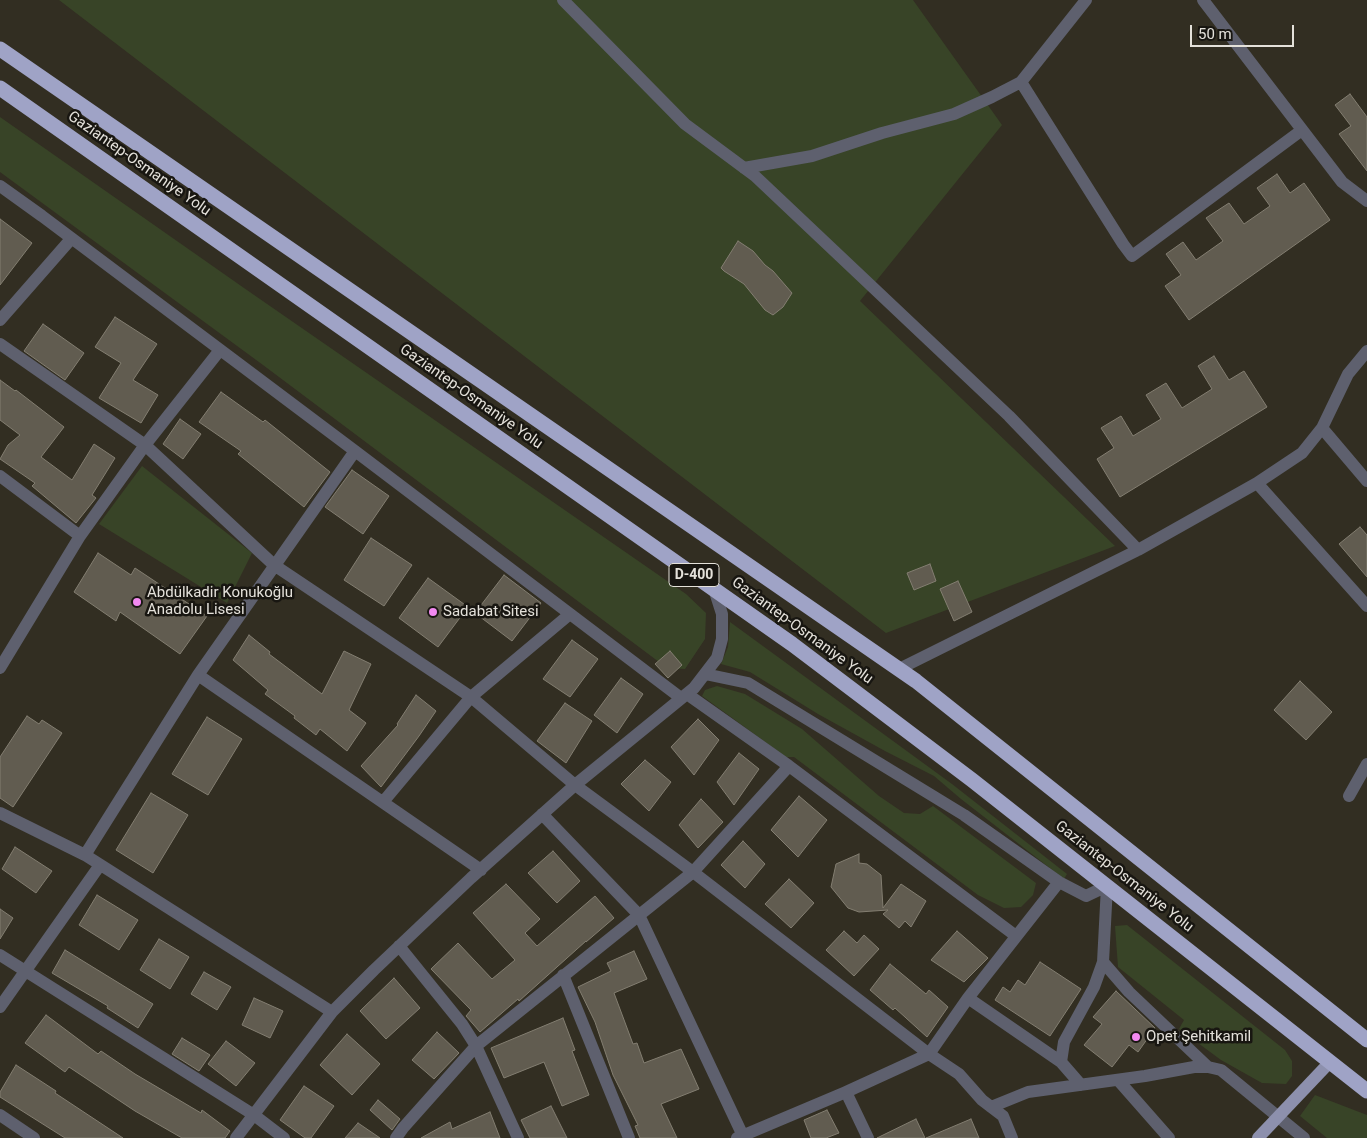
<!DOCTYPE html>
<html>
<head>
<meta charset="utf-8">
<style>
  body { margin:0 }
  #map { position:relative; width:1367px; height:1138px; overflow:hidden; background:#322e22; font-family:Roboto,sans-serif }
  canvas { display:block }
  .scale { position:absolute; left:1190px; top:25px; width:104px; height:22px; box-sizing:border-box; border:2px solid #e4e1da; border-top:0; padding-left:6px; font-size:15px; line-height:18px; white-space:nowrap; color:#e4e1da; -webkit-text-stroke:4px #181611; paint-order:stroke }
</style>
</head>
<body>
<div id="map">
<canvas width="1367" height="1138"></canvas>
<div class="scale">50 m</div>
</div>
<script>
const g = document.querySelector('canvas').getContext('2d');
g.lineJoin = 'round';
function fillPath(path, color) { g.fillStyle = color; g.fill(path, 'evenodd'); }
const shape = rows => new Path2D(rows.map(r => 'M' + r).join(''));
function strokePath(path, color, width, dash) { g.strokeStyle = color; g.lineWidth = width; g.lineCap = dash ? 'butt' : 'round'; g.setLineDash(dash || []); g.stroke(path); }
function label(font, color, halo, rows, align = 'center') {
  g.font = font + ' Roboto,sans-serif'; g.lineWidth = 5; g.setLineDash([]); g.textBaseline = 'middle'; g.strokeStyle = halo; g.fillStyle = color; for (const [text, x, y, turn = 0] of rows) {
    g.save(); g.translate(x, y); g.rotate((+turn || 0) * Math.PI / 180); g.textAlign = isNaN(turn) ? turn : align; if (halo) g.strokeText(text, 0, 0); g.fillText(text, 0, 0); g.restore();
  }
}
const green = shape([
  [59,0,913,0,1002,125,860,301,1115,546,886,633],
  [0,117,244,288,686,594,706,613,705,639,685,669,667,668,263,365,0,172],
  [142,466,252,553,227,603,99,524],
  [730,622,952,784,1067,874,1064,879,961,799,934,776,885,751,818,714,750,672,721,664,728,647],
  [717,686,745,694,802,729,879,796,904,813,920,814,933,806,1036,883,1033,895,1021,907,1004,908,978,895,794,757,786,757,702,696,705,690],
  [1127,925,1285,1050,1292,1061,1292,1076,1286,1084,1262,1083,1221,1060,1179,1029,1184,1020,1118,967,1115,926],
  [1315,1095,1367,1115,1367,1138,1327,1138,1300,1116]
]);
const building = shape([
  [1350,94,1367,117,1367,171,1339,134,1351,126,1335,105,1350,94],
  [1277,174,1290,193,1304,183,1330,220,1189,320,1165,286,1181,275,1166,254,1183,242,1196,260,1223,241,1206,218,1229,203,1244,224,1270,206,1257,188,1277,174],
  [0,219,32,243,0,285,0,219],
  [738,241,753,251,765,265,773,271,792,293,783,307,773,315,765,310,744,284,724,271,721,268,738,241],
  [115,317,157,344,133,380,158,395,141,423,99,398,121,363,95,347,115,317],
  [43,324,84,353,65,380,24,351,43,324],
  [1214,356,1229,380,1244,371,1267,407,1120,497,1097,459,1114,448,1101,428,1121,416,1133,436,1161,419,1146,395,1166,383,1182,408,1212,389,1198,366,1214,356],
  [0,380,15,391,16,390,64,427,41,457,72,480,94,444,115,458,92,495,96,498,76,523,32,486,35,483,0,459,8,445,20,435,0,420,0,380],
  [221,392,263,422,265,420,330,472,304,507,238,454,241,451,199,422,221,392],
  [180,419,201,434,183,459,163,444,180,419],
  [352,470,389,496,363,534,325,507,352,470],
  [1360,527,1367,535,1367,577,1339,544,1360,527],
  [371,538,412,565,384,606,344,580,371,538],
  [98,553,131,575,135,568,207,616,180,654,120,612,116,621,74,592,98,553],
  [930,564,936,581,914,590,907,573,930,564],
  [504,575,541,603,512,641,475,613,504,575],
  [428,578,468,607,438,647,399,618,428,578],
  [958,581,972,612,954,621,940,589,958,581],
  [249,635,270,652,269,654,322,694,344,651,371,664,349,710,366,723,347,751,320,729,316,735,294,718,295,716,265,694,268,690,233,660,249,635],
  [572,640,598,659,570,697,543,679,572,640],
  [670,651,682,665,668,678,655,664,670,651],
  [621,678,643,694,617,733,594,715,621,678],
  [1300,681,1332,712,1306,740,1274,710,1300,681],
  [416,695,436,711,419,736,381,787,361,766,398,725,397,724,416,695],
  [565,703,592,721,566,763,537,741,565,703],
  [27,716,39,724,42,720,62,733,13,807,0,798,0,757,27,716],
  [207,717,242,739,208,795,172,774,207,717],
  [698,719,719,740,694,775,671,747,698,719],
  [739,753,759,769,734,805,717,782,739,753],
  [645,760,671,782,649,811,621,784,645,760],
  [151,793,188,815,153,873,116,850,151,793],
  [799,796,827,820,798,857,771,830,799,796],
  [701,799,723,822,698,848,679,825,701,799],
  [743,841,765,864,745,888,721,865,743,841],
  [15,847,52,871,36,893,2,869,15,847],
  [553,851,580,881,557,903,528,873,553,851],
  [859,854,859,863,867,864,881,875,883,908,901,884,926,901,911,927,905,921,899,928,883,914,888,910,859,912,848,908,831,887,836,864,859,854],
  [789,879,814,903,791,928,765,904,789,879],
  [506,884,540,919,525,933,537,946,595,896,614,918,586,942,586,941,519,1001,518,999,480,1032,466,1016,471,1010,431,969,458,943,492,979,515,960,473,913,506,884],
  [97,895,138,920,119,950,79,925,97,895],
  [0,909,13,918,0,939,0,909],
  [844,931,857,943,864,935,879,949,854,976,826,950,844,931],
  [957,931,988,958,964,982,931,960,957,931],
  [159,939,189,957,170,989,140,970,159,939],
  [65,950,153,1004,138,1028,107,1008,108,1006,52,973,65,950],
  [634,951,647,979,614,993,633,1044,637,1043,644,1063,681,1049,699,1089,661,1104,677,1138,640,1138,635,1126,638,1125,613,1075,595,1022,578,987,611,971,607,963,634,951],
  [1040,962,1081,989,1050,1036,995,1000,1003,987,1010,992,1018,980,1025,985,1040,962],
  [890,964,926,994,929,990,948,1007,927,1037,895,1008,893,1010,870,990,890,964],
  [204,972,231,987,217,1010,191,994,204,972],
  [394,978,420,1008,386,1039,360,1011,394,978],
  [1116,991,1155,1028,1138,1052,1129,1045,1112,1067,1084,1045,1102,1024,1093,1017,1116,991],
  [254,998,283,1011,270,1038,242,1025,254,998],
  [46,1015,98,1054,101,1051,135,1074,201,1113,202,1110,230,1131,225,1138,182,1138,135,1111,69,1067,65,1072,25,1043,46,1015],
  [563,1018,575,1050,572,1051,589,1095,562,1106,544,1062,504,1078,491,1048,563,1018],
  [437,1032,459,1053,434,1079,412,1060,437,1032],
  [347,1034,380,1064,352,1095,320,1065,347,1034],
  [182,1038,210,1055,199,1071,172,1054,182,1038],
  [226,1041,255,1063,236,1086,208,1064,226,1041],
  [16,1065,56,1091,55,1093,123,1138,65,1138,0,1097,0,1092,16,1065],
  [304,1086,334,1106,311,1138,305,1138,280,1120,304,1086],
  [378,1100,400,1119,392,1130,370,1110,378,1100],
  [551,1106,567,1138,530,1138,521,1120,551,1106],
  [827,1110,839,1133,826,1138,811,1138,804,1120,827,1110],
  [490,1112,500,1138,421,1138,450,1122,452,1129,490,1112],
  [916,1119,925,1138,877,1138,916,1119],
  [971,1119,979,1138,926,1138,971,1119],
  [358,1123,380,1138,345,1138,358,1123]
]);
const minor = shape([
  [563,0,685,124,755,176,1009,416,1138,550],
  [1203,0,1342,182,1367,201],
  [1021,82,1123,244,1132,256,1302,130],
  [744,168,812,156,882,133,954,114,992,97,1021,82,1086,0],
  [0,186,42,216,355,451,681,698],
  [0,320,71,239],
  [0,344,145,445,274,565,471,697,575,785,693,872,929,1054,959,1074,982,1100,1003,1116,1012,1138],
  [1322,428,1367,481],
  [0,476,80,536],
  [1257,483,1367,606],
  [0,668,80,536,145,445,220,350],
  [899,669,1138,550,1257,483,1302,453,1322,428,1348,374,1367,351],
  [705,674,748,683,964,815,1059,882,1086,896,1107,886,1103,962,1129,992,1208,1067],
  [198,675,481,870],
  [687,694,789,766,1016,936],
  [1349,796,1367,764],
  [383,802,471,697,570,614],
  [0,813,85,855],
  [542,814,639,915,744,1138],
  [399,946,462,1024,476,1046,518,1138],
  [0,955,254,1115,284,1138],
  [563,975,629,1138],
  [968,998,1061,1062,1081,1085],
  [0,1007,100,865],
  [332,1012,85,855,198,675,355,451],
  [1061,1062,1064,1042,1094,987,1103,962],
  [1118,1080,1169,1138],
  [846,1092,868,1138],
  [991,1107,1028,1092,1145,1076,1194,1067,1208,1067,1221,1070,1304,1138],
  [0,1115,34,1138],
  [236,1138,332,1012,374,970,471,878,575,785,694,688,717,658,722,639,722,614,714,589],
  [396,1138,403,1128,476,1046,693,872,789,766],
  [737,1138,846,1092,929,1054,968,998,1059,882]
]);
const major = shape([
  [1258,1138,1330,1062]
]);
const highway = shape([
  [0,49,916,681,1367,1040],
  [0,88,792,644,972,780,1367,1091]
]);
const markers = [
  [137,602,5,"#f389f1"],
  [433,612,5,"#f389f1"],
  [1136,1037,5,"#f389f1"]
];
const shields = [
  [694,575,50]
];
const shieldNames = [
  ["D-400",694,575]
];
const streetNames = [
  ["Gaziantep-Osmaniye Yolu",139,164,35],
  ["Gaziantep-Osmaniye Yolu",471,397,35],
  ["Gaziantep-Osmaniye Yolu",802,631,36],
  ["Gaziantep-Osmaniye Yolu",1124,877,38]
];
const poiNames = [
  ["Abdülkadir Konukoğlu",147,593],
  ["Anadolu Lisesi",147,610],
  ["Sadabat Sitesi",443,612],
  ["Opet Şehitkamil",1146,1037]
];
fillPath(green, '#384427');
fillPath(building, '#615c50');
strokePath(building, '#837e71', 1);
strokePath(minor, '#5e606e', 12);
strokePath(major, '#8d90ad', 12);
strokePath(highway, '#9fa3c6', 15);
for (const [x, y, r, color] of markers) { const dot = new Path2D(); dot.arc(x, y, r, 0, 2 * Math.PI); g.fillStyle = color; g.fill(dot); strokePath(dot, '#181611', 2); }
for (const [x, y, w] of shields) { const box = new Path2D(); box.roundRect(x - w / 2, y - 11.5, w, 23, 4); g.fillStyle = '#181611'; g.fill(box); strokePath(box, '#e4e1da', 1); }
label('bold 14px', '#e4e1da', null, shieldNames);
label('15px', '#e4e1da', '#181611', streetNames);
label('15px', '#e4e1da', '#181611', poiNames, 'left');
</script>
</body>
</html>
